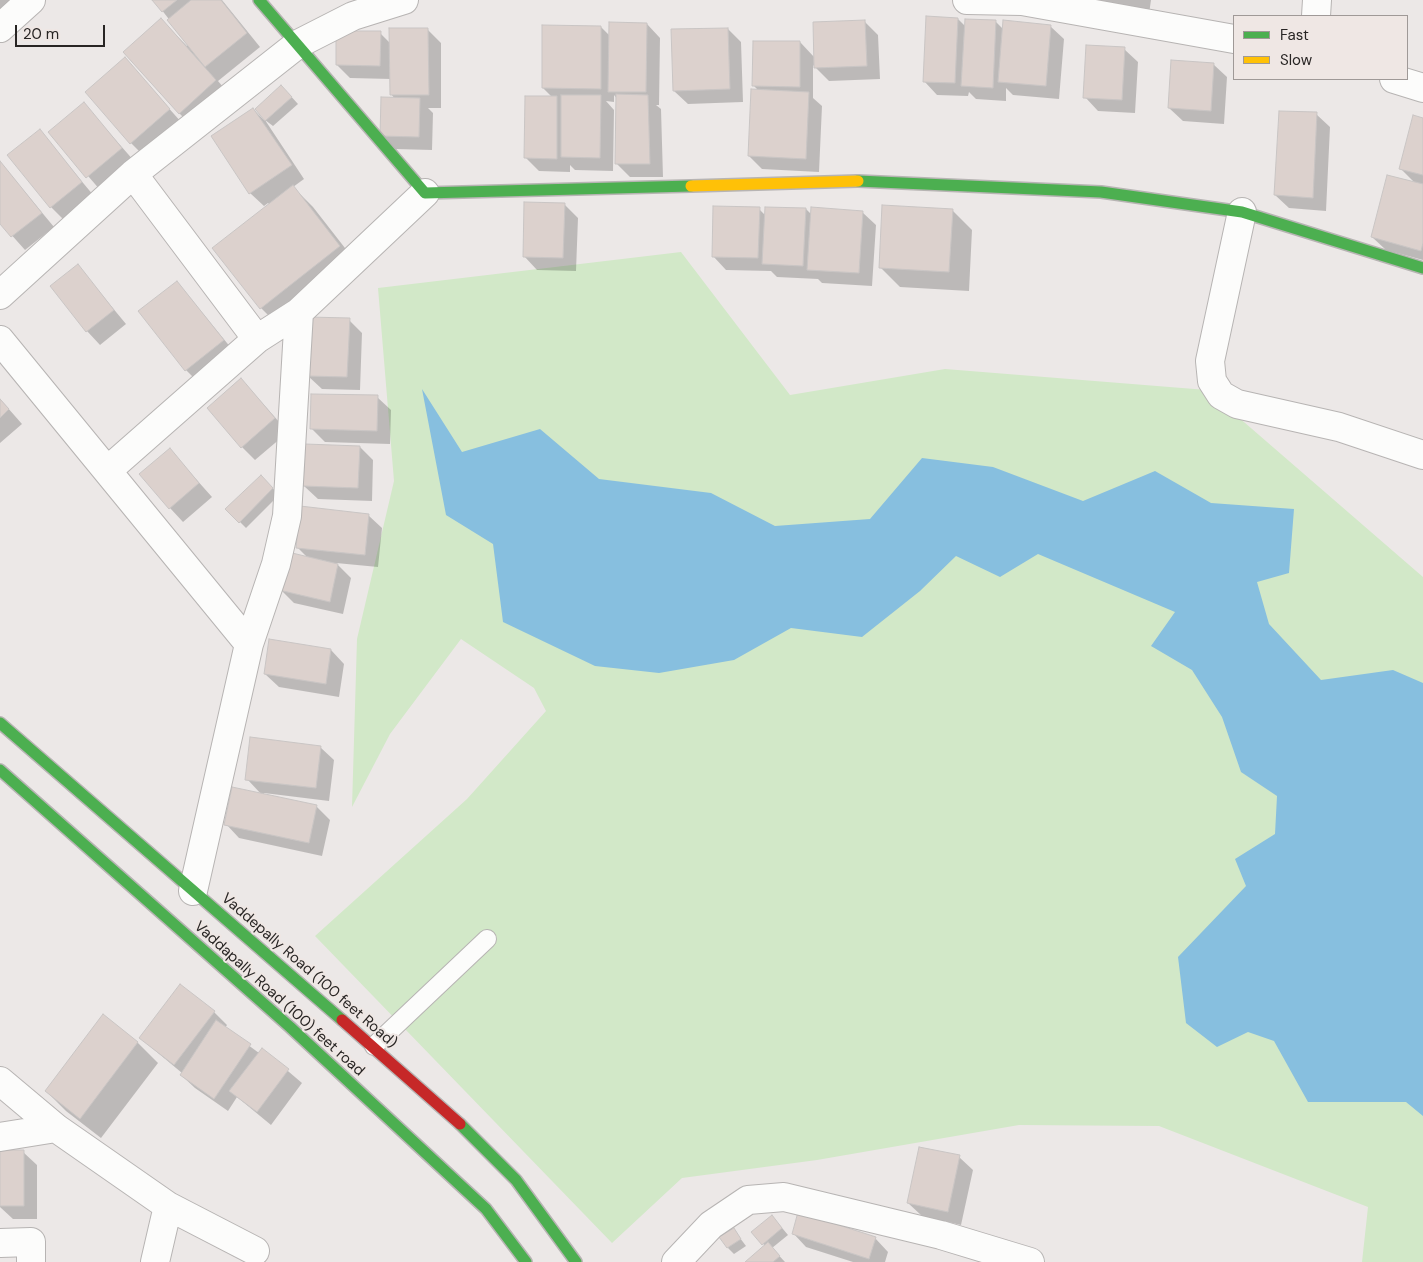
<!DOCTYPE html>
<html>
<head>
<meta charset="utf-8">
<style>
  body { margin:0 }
  #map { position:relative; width:1423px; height:1262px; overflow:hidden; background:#ece8e7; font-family:"DM Sans",sans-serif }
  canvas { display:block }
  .legend { position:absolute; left:1233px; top:15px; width:175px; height:65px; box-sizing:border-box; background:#efe7e4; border:1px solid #9f9997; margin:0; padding:6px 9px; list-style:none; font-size:15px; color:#282524 }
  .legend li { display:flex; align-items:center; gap:10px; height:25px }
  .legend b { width:25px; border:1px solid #9f9997 }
  .scale { position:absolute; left:15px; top:25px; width:90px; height:22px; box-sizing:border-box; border:2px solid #282524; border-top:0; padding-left:6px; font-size:15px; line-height:18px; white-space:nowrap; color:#282524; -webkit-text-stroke:4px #efe7e4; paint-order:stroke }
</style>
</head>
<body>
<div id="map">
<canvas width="1423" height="1262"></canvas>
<ul class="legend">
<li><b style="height:6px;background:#4caf50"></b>Fast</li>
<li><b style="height:6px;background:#ffc107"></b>Slow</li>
</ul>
<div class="scale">20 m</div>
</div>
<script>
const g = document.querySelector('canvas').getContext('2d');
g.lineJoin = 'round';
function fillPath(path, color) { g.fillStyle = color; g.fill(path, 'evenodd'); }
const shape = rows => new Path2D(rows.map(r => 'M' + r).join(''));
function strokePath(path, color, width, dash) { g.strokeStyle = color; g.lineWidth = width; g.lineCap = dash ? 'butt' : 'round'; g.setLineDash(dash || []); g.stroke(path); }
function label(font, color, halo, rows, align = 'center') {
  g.font = font + ' "DM Sans",sans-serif'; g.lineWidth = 4; g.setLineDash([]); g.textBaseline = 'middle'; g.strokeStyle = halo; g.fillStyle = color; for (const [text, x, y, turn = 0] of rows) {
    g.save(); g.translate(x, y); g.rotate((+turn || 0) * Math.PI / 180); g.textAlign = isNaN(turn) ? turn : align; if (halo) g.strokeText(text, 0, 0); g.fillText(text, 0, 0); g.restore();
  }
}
const green = shape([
  [681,252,790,395,945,369,1207,390,1423,577,1423,1262,1362,1262,1368,1207,1159,1126,1019,1125,817,1160,682,1178,612,1243,315,936,467,799,546,711,534,688,461,639,390,734,352,807,357,639,394,481,378,288]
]);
const water = shape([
  [422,389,462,452,540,429,599,479,711,493,775,526,870,519,922,458,993,467,1083,501,1155,471,1211,503,1294,509,1289,573,1257,582,1269,624,1321,680,1393,670,1423,683,1423,1116,1406,1102,1308,1102,1274,1041,1248,1032,1217,1047,1186,1023,1178,957,1246,886,1235,859,1275,834,1277,796,1241,772,1222,717,1192,670,1151,646,1175,612,1038,554,1000,577,956,556,920,591,862,637,791,628,734,660,659,673,595,666,503,622,493,544,446,515]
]);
const shadow = shape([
  [0,0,11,0,0,28],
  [154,0,222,0,260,47,218,81,235,101,199,133,179,113,161,20,187,46,189,45],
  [1074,0,1151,0,1149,14],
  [958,19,966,27,996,22,1004,30,1050,26,1064,39,1059,99,1013,95,1006,88,1006,101,976,99,969,92,968,96,937,95,924,81],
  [865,22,878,35,880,79,829,81,813,65,813,98,822,106,819,172,762,169,749,156,759,91,754,86,800,42,815,58],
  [647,24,660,38,659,105,656,105,661,109,663,177,630,177,617,164,617,99,614,95,614,102,606,101,614,110,613,171,575,170,570,165,570,172,539,171,526,158,552,97,543,88,601,27,610,36],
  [427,29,441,43,441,108,428,108,433,113,432,150,395,149,381,136,395,99,391,94,391,79,350,78,337,65,380,33,390,43],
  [728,29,741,42,743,102,688,104,674,91],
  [1124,49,1138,62,1135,113,1098,111,1085,97],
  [125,59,182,123,144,156,131,143],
  [1213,64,1227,77,1224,124,1183,121,1169,108],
  [288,93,298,104,273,126,265,120,304,179,293,187,313,207,359,266,281,328,261,308,270,205,268,203,264,206,250,193,253,109,264,120],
  [84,104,135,162,101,191,50,132],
  [1316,114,1330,127,1326,211,1289,208,1275,195],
  [1423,119,1423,260,1386,250,1372,237,1415,183,1400,168],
  [39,130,94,196,64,220,51,207],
  [0,162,54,227,25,250,0,222],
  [564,204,578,218,576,271,537,270,524,256],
  [759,209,766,216,806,209,812,215,862,212,876,225,872,286,822,283,818,279,777,277,771,271,726,270,713,256],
  [952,210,972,230,969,291,900,287,880,267],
  [78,266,126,324,100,345,87,331],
  [177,282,236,354,199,383,186,370],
  [349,320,362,333,360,390,322,389,308,376],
  [241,379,288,432,255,460,242,447],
  [377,397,391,410,390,444,325,442,312,429],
  [0,399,22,424,0,443],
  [360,447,373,460,372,501,318,499,304,486],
  [170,450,212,497,183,522,170,508],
  [261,476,279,495,246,528,227,509],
  [368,515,382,528,378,567,336,563,351,578,343,614,294,603,281,590,308,558,297,547],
  [331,650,344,664,339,697,279,687,265,674],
  [320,747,334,760,329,801,264,793,264,795,317,807,330,820,322,856,239,838,226,824,262,795,247,779],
  [214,1012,227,1025,225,1028,259,1053,262,1049,302,1083,271,1125,237,1097,228,1111,195,1088,181,1075,182,1073,140,1038],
  [103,1016,138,1043,158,1063,101,1138,66,1111,46,1091],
  [0,1152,23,1152,37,1165,37,1219,13,1219,0,1207],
  [959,1157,973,1170,961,1225,922,1216,908,1203],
  [778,1223,788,1235,772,1248,785,1262,747,1262,765,1246,753,1232],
  [734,1230,746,1246,734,1254,728,1248],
  [793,1233,875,1238,888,1252,885,1262,853,1262,806,1247]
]);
const building = shape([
  [152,0,177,0,162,12,152,0],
  [191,0,221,0,247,33,205,67,167,20,191,0],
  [926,16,958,18,955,83,923,82,926,16],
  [161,18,216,80,179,114,123,52,161,18],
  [965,19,996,20,993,88,961,86,965,19],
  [865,20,867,66,814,68,813,22,865,20],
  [1003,20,1051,25,1046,86,998,82,1003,20],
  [609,22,647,23,646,92,608,92,609,22],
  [542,25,601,26,601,89,542,88,542,25],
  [389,28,428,28,429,95,390,95,389,28],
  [728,28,730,89,673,91,671,29,728,28],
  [336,31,381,31,380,66,336,65,336,31],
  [753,41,800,41,800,87,752,86,753,41],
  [1086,45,1125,47,1122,100,1083,98,1086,45],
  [125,57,170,109,130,144,85,92,125,57],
  [1171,60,1214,63,1211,111,1168,108,1171,60],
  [281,85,292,97,265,121,255,109,281,85],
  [751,89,809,92,806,159,748,156,751,89],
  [616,94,648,95,650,164,615,164,616,94],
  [561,95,601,95,600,158,561,157,561,95],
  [525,96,557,96,557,159,524,158,525,96],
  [381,97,420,98,419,137,380,136,381,97],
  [84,102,122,148,86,178,48,132,84,102],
  [253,108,292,165,249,194,211,136,253,108],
  [1279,111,1317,112,1313,198,1274,195,1279,111],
  [1413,115,1423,118,1423,175,1399,169,1413,115],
  [40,129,82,182,50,208,7,155,40,129],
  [0,161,42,213,11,237,0,224,0,161],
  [1387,175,1423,184,1423,243,1421,251,1371,237,1387,175],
  [293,185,340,246,260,309,212,248,293,185],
  [524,202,565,203,563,258,523,257,524,202],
  [882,205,953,209,949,272,879,268,882,205],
  [713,206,760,207,758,258,712,257,713,206],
  [765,207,806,208,803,266,762,264,765,207],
  [811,207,863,211,859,273,807,270,811,207],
  [78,264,114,310,86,332,50,286,78,264],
  [177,281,224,340,185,371,138,311,177,281],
  [308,317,350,318,347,377,307,376,308,317],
  [241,378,275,418,241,448,207,408,241,378],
  [311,394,378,395,377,431,310,429,311,394],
  [0,399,9,409,0,418,0,399],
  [305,444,360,446,358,488,303,486,305,444],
  [170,448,199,483,169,509,139,474,170,448],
  [261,475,273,488,239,523,225,509,261,475],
  [300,506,369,514,365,555,296,548,300,506],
  [288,552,338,564,330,602,279,590,288,552],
  [269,639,331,649,326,684,264,674,269,639],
  [250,737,321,746,316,788,245,780,250,737],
  [232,787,317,805,309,843,224,825,232,787],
  [180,984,215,1011,174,1065,139,1038,180,984],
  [103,1014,138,1042,80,1119,45,1091,103,1014],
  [216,1020,251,1044,214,1099,180,1075,216,1020],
  [262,1048,289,1069,257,1112,229,1091,262,1048],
  [919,1147,960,1155,948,1212,907,1203,919,1147],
  [0,1150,24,1150,24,1206,0,1206,0,1150],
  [798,1212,876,1237,869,1259,792,1234,798,1212],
  [772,1215,782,1228,762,1245,751,1232,772,1215],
  [734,1228,741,1239,727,1248,719,1237,734,1228],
  [768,1242,780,1256,773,1262,745,1262,768,1242]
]);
const lane = shape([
  [374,1046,487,939]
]);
const street = shape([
  [967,0,1022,1,1234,39],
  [1316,16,1317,0],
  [0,28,31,0],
  [1394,79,1423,88],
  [133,174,257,339],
  [1242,212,1210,361,1212,381,1221,395,1237,404,1339,427,1423,455],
  [0,295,133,174,298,44,353,16,404,0],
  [0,340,249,644],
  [108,470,257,339,299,312,425,193],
  [193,891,249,644,276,564,287,516,299,312],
  [0,1081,56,1128,168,1206,255,1251],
  [0,1137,56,1128],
  [0,1243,31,1242,31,1262],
  [155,1262,168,1206],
  [676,1262,711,1225,748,1200,784,1197,941,1235,1030,1262]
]);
const fast = shape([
  [259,0,425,193,691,186],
  [858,181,1101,192,1242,212,1423,268],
  [0,723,342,1020],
  [0,770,290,1027,486,1209,526,1262],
  [460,1124,516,1180,576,1262]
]);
const slow = shape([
  [691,186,858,181]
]);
const jam = shape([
  [342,1020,460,1124]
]);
const streetNames = [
  ["Vaddepally Road (100 feet Road)",309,971,41],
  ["Vaddapally Road (100) feet road",279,999,42]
];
fillPath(green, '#d2e8c8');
fillPath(water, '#87bfdf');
fillPath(shadow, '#0003');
fillPath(building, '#dcd1cd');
strokePath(building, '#c9c5c4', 1);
strokePath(lane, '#b7b4b3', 20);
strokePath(street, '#b7b4b3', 30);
strokePath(fast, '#b7b4b3', 14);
strokePath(slow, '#b7b4b3', 14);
strokePath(jam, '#b7b4b3', 14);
strokePath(lane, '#fcfcfb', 18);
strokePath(street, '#fcfcfb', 28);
strokePath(fast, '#4caf50', 11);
strokePath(slow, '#ffc107', 11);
strokePath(jam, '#c62828', 11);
label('15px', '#282524', '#efe7e4', streetNames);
</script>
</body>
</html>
